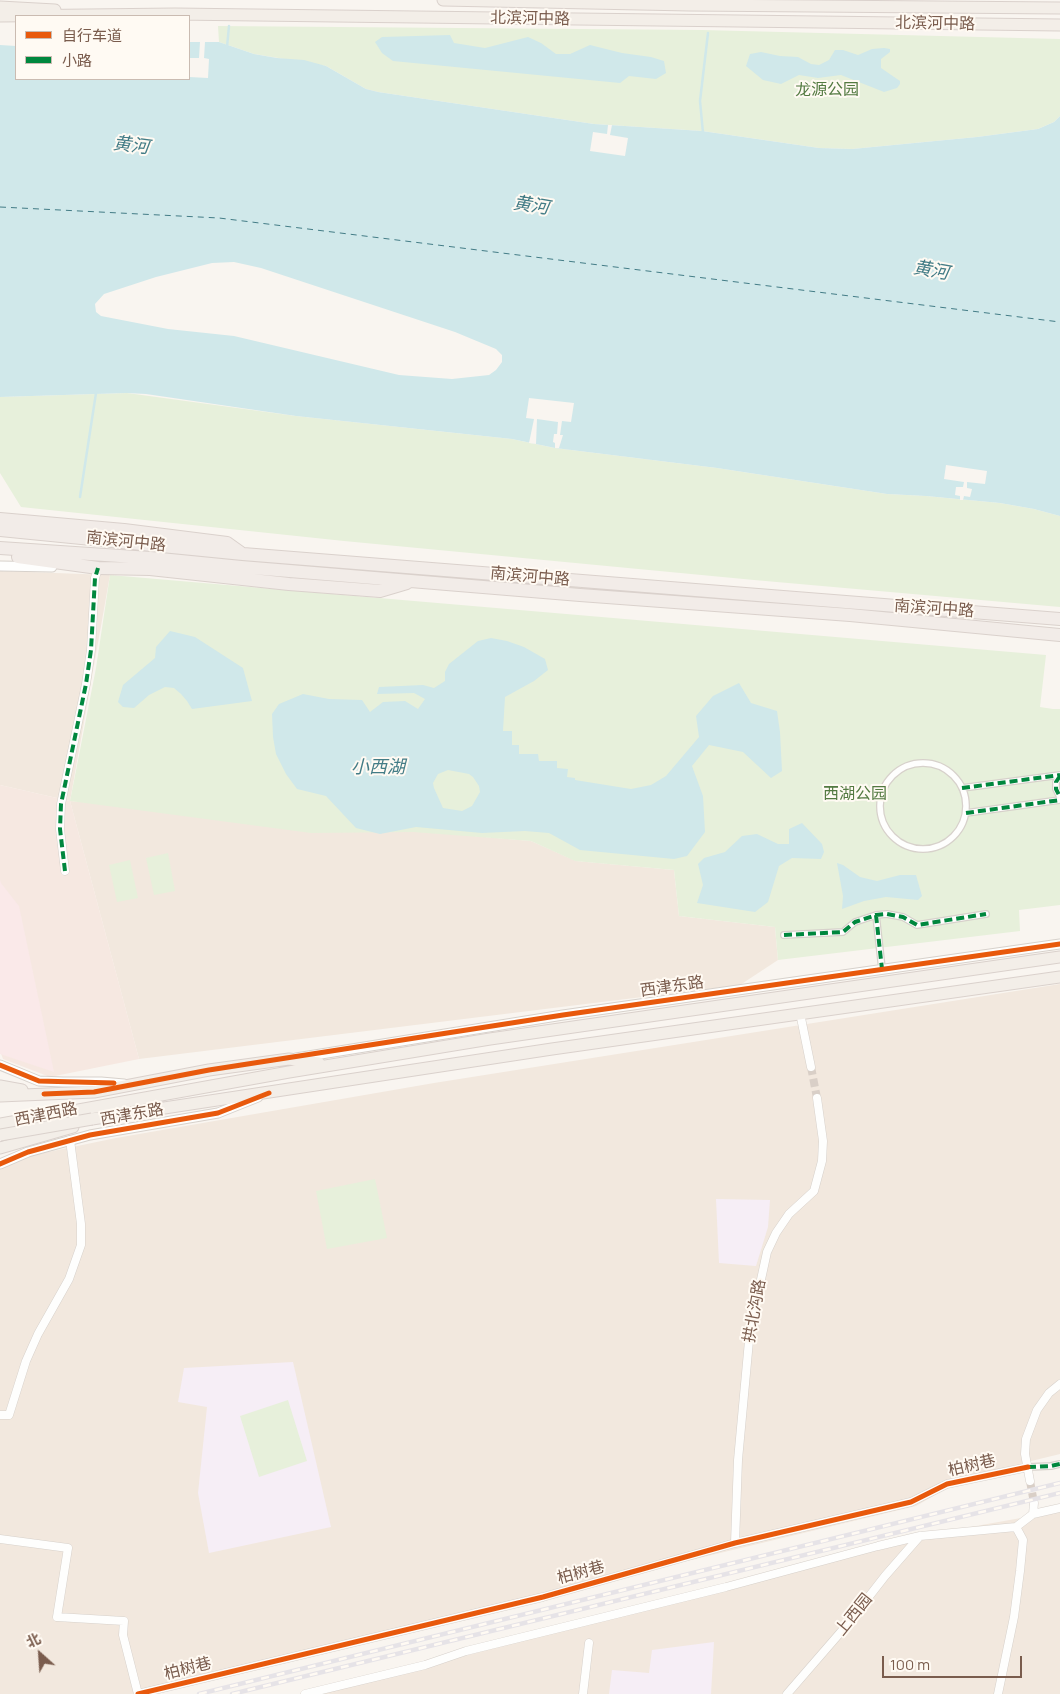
<!DOCTYPE html>
<html>
<head>
<meta charset="utf-8">
<style>
  body { margin:0 }
  #map { position:relative; width:1060px; height:1694px; overflow:hidden; background:#f9f5f0; font-family:Manrope,"Noto Sans SC",sans-serif }
  canvas { display:block }
  .legend { position:absolute; left:15px; top:15px; width:175px; height:65px; box-sizing:border-box; background:#fffaf3; border:1px solid #cabbb1; margin:0; padding:6px 9px; list-style:none; font-size:15px; color:#7a5c4d }
  .legend li { display:flex; align-items:center; gap:10px; height:25px }
  .legend b { width:25px; border:1px solid #cabbb1 }
  .north { position:absolute; left:15px; top:1629px; width:50px; height:50px; -webkit-text-stroke:4px #fffaf3; paint-order:stroke; rotate:334deg; font-size:14px; font-weight:700; line-height:20px; text-align:center; color:#7a5c4d }
  .north::after { content:''; display:block; margin:auto; width:18px; height:22px; background:#7a5c4d; clip-path:polygon(50% 0,100% 100%,50% 72%,0 100%) }
  .scale { position:absolute; left:882px; top:1656px; width:140px; height:22px; box-sizing:border-box; border:2px solid #7a5c4d; border-top:0; padding-left:6px; font-size:15px; line-height:18px; white-space:nowrap; color:#7a5c4d; -webkit-text-stroke:4px #fffaf3; paint-order:stroke }
</style>
</head>
<body>
<div id="map">
<canvas width="1060" height="1694"></canvas>
<ul class="legend">
<li><b style="height:6px;background:#e8590c"></b>自行车道</li>
<li><b style="height:6px;background:#00873e"></b>小路</li>
</ul>
<div class="north">北</div>
<div class="scale">100 m</div>
</div>
<script>
const g = document.querySelector('canvas').getContext('2d');
g.lineJoin = 'round';
function fillPath(path, color) { g.fillStyle = color; g.fill(path, 'evenodd'); }
const shape = rows => new Path2D(rows.map(r => 'M' + r).join(''));
function strokePath(path, color, width, dash) { g.strokeStyle = color; g.lineWidth = width; g.lineCap = dash ? 'butt' : 'round'; g.setLineDash(dash || []); g.stroke(path); }
function label(font, color, halo, rows, align = 'center') {
  g.font = font + ' Manrope,"Noto Sans SC",sans-serif'; g.lineWidth = 4; g.setLineDash([]); g.textBaseline = 'middle'; g.strokeStyle = halo; g.fillStyle = color; for (const [text, x, y, turn = 0] of rows) {
    g.save(); g.translate(x, y); g.rotate((+turn || 0) * Math.PI / 180); g.textAlign = isNaN(turn) ? turn : align; if (halo) g.strokeText(text, 0, 0); g.fillText(text, 0, 0); g.restore();
  }
}
const residential = shape([
  [0,571,110,575,70,801,531,841,576,861,674,870,679,916,775,927,778,960,740,985,139,1059,70,801,0,785],
  [1060,984,1060,1454,966,1477,916,1506,132,1694,0,1694,0,1166,24,1157,116,1138,434,1083],
  [1060,1511,1060,1694,320,1694,920,1536]
]);
const commercial = shape([
  [0,785,70,801,139,1059,50,1077,3,1059,0,1051]
]);
const education = shape([
  [716,1199,770,1200,768,1227,756,1266,719,1263],
  [293,1362,331,1527,209,1553,198,1493,207,1407,178,1402,184,1368],
  [714,1642,711,1694,609,1694,612,1670,649,1673,652,1650]
]);
const medical = shape([
  [0,880,1,883,19,906,54,1072,0,1054]
]);
const green = shape([
  [218,26,702,30,1060,39,1060,116,1054,122,1038,129,977,137,852,149,819,148,702,131,594,124,378,92,366,89,326,66,254,54,219,42],
  [127,393,296,416,512,439,555,448,717,468,887,494,926,496,1000,503,1034,509,1060,516,1060,607,754,580,344,541,21,507,0,473,0,397],
  [110,575,1046,655,1040,707,1053,709,1060,709,1060,905,1019,910,1020,931,778,960,775,927,679,916,674,870,575,861,531,841,413,832,311,833,70,801,96,668],
  [168,853,175,891,154,895,146,858],
  [130,860,138,898,117,902,109,865],
  [375,1179,387,1238,327,1249,316,1191],
  [288,1400,307,1461,259,1477,240,1416]
]);
const water = shape([
  [450,35,454,43,485,48,528,37,541,43,556,54,570,54,590,45,622,53,651,57,664,61,666,73,656,79,629,76,620,83,393,61,382,53,375,42,382,37],
  [189,42,219,42,254,54,277,58,304,60,326,66,366,89,378,92,594,124,702,131,819,148,852,149,977,137,1038,129,1054,122,1060,116,1060,516,1034,509,1000,503,926,496,887,494,717,468,555,448,512,439,296,416,146,394,127,393,0,397,0,45,16,46,16,79,189,79],
  [234,262,261,268,455,332,496,349,502,355,502,362,496,370,489,375,452,379,399,375,234,336,168,329,101,316,96,312,95,304,104,294,156,277,212,263],
  [884,48,890,49,890,52,881,59,881,68,900,81,900,84,897,88,884,92,841,75,818,78,799,75,781,84,763,80,746,66,750,54,761,52,780,56,798,57,811,64,819,65,829,60,835,50,843,50,858,55,872,49],
  [170,631,195,637,243,668,252,701,192,709,187,701,181,694,174,688,165,687,149,695,134,708,123,707,118,702,123,685,155,658,156,647],
  [491,638,507,641,524,647,545,659,548,670,534,681,505,697,503,731,512,731,512,745,519,745,519,754,538,754,539,761,557,761,557,768,568,769,567,777,575,778,575,780,631,789,651,785,666,776,699,737,696,716,713,696,739,683,751,703,777,711,780,732,782,771,771,778,743,752,709,745,692,766,703,796,705,832,687,856,674,859,580,850,549,833,525,831,482,833,416,827,380,834,356,828,326,796,297,789,286,774,276,754,273,737,272,714,279,704,303,694,329,699,362,700,370,712,383,702,405,701,418,709,425,699,414,693,377,694,379,687,423,685,434,688,445,681,445,672,449,664,478,641],
  [448,770,469,774,473,777,479,786,480,792,472,806,462,811,443,808,434,788,433,783,438,774],
  [802,823,822,844,824,852,821,859,792,858,779,866,768,902,755,912,697,903,703,885,698,864,704,858,725,852,742,836,757,834,778,844,789,844,789,829],
  [837,863,843,865,860,877,877,881,900,875,916,875,922,896,918,900,886,897,864,901,842,909,843,896]
]);
const pier = shape([
  [200,42,205,42,204,58,209,59,208,78,189,77,189,58,199,58],
  [608,125,612,125,610,135,628,138,625,156,590,151,593,132,607,134],
  [529,398,574,403,571,422,562,421,560,435,563,435,559,448,555,448,555,443,553,442,554,434,557,434,558,422,537,419,536,444,529,443,534,419,526,418],
  [946,465,987,471,985,484,967,482,967,488,972,489,970,497,964,496,963,500,960,500,960,496,955,495,956,487,963,487,964,482,944,479]
]);
const stream = shape([
  [227,47,229,26],
  [703,133,700,101,708,33],
  [80,497,96,393]
]);
const ferry = shape([
  [0,207,219,218,1060,322]
]);
const minorTunnel = shape([
  [811,1067,817,1098],
  [1030,1481,1034,1503]
]);
const pedestrian = shape([
  '880 806a43 43 0 1 1 86 0a43 43 0 1 1-86 0Z',
  [1060,776,1056,782,1056,789,1060,797],
  [962,788,1060,775],
  [966,813,1060,800],
  [876,915,882,969],
  [784,935,843,932,855,922,876,915,887,914,903,917,917,925,986,914],
  [1028,1467,1051,1466,1060,1464]
]);
const minor = shape([
  [65,871,60,829,61,804,86,684,91,650,95,578,98,568],
  [800,1013,811,1067],
  [0,1415,9,1415,26,1361,38,1334,69,1279,81,1245,81,1224,70,1140],
  [1030,1481,1025,1454,1026,1439,1037,1410,1049,1393,1060,1384],
  [1033,1514,1034,1503],
  [0,1539,68,1548,57,1617,124,1621,123,1635,138,1694],
  [735,1543,738,1460,750,1330,767,1252,776,1233,789,1214,814,1191,822,1161,823,1141,817,1098],
  [138,1694,543,1597,735,1543,911,1502,947,1484,1028,1467],
  [305,1694,425,1665,466,1651,726,1587,878,1546,920,1536,1016,1527,1033,1514,1060,1508],
  [583,1694,589,1643],
  [787,1694,846,1626,885,1576,920,1536],
  [998,1694,1014,1617,1020,1571,1023,1540,1016,1527]
]);
const tertiary = shape([
  [0,566,52,567],
  [296,1058,563,1015,1060,944],
  [0,1065,39,1081,63,1082,101,1082,124,1084],
  [0,1164,28,1152,90,1135,218,1113,258,1097]
]);
const primary = shape([
  [443,0,689,5,1060,8],
  [0,7,55,10],
  [0,16,175,14,1060,25],
  [0,1086,22,1090],
  [0,1096,94,1092,209,1070,289,1059,319,1063],
  [92,1119,552,1049,1060,977],
  [0,1124,289,1072,490,1039,1060,957],
  [0,1148,73,1127]
]);
const trunk = shape([
  [0,519,124,530,227,543,241,553],
  [0,530,243,554,1060,619],
  [0,548,150,558,241,567,580,595,850,615,1060,635],
  [18,557,98,568,150,569,289,584,380,591,407,583]
]);
const rail = shape([
  [199,1694,1060,1483],
  [232,1694,1060,1493]
]);
const primaryBridge = shape([
  [0,1135,92,1119]
]);
const quiet = shape([
  [1060,776,1056,782,1056,789,1060,797],
  [962,788,1060,775],
  [966,813,1060,800],
  [65,871,60,829,61,804,86,684,91,650,95,578,98,568],
  [876,915,882,969],
  [784,935,843,932,855,922,876,915,887,914,903,917,917,925,986,914],
  [1028,1467,1051,1466,1060,1464]
]);
const cycleway = shape([
  [0,1065,39,1081,114,1083],
  [44,1094,94,1092,209,1070,563,1015,1060,944],
  [0,1164,28,1152,90,1135,218,1113,269,1093],
  [138,1694,543,1597,735,1543,911,1502,947,1484,1028,1467]
]);
const streetNames = [
  ["北滨河中路",530,19,1],
  ["北滨河中路",935,24,1],
  ["南滨河中路",126,542,6],
  ["南滨河中路",530,577,5],
  ["南滨河中路",934,609,4],
  ["西津东路",672,987,-8],
  ["西津西路",46,1115,-11],
  ["西津东路",132,1115,-10],
  ["拱北沟路",755,1311,-80],
  ["柏树巷",972,1466,-13],
  ["柏树巷",581,1573,-15],
  ["上西园",854,1615,-51],
  ["柏树巷",188,1669,-14]
];
const parkNames = [
  ["龙源公园",827,91],
  ["西湖公园",855,795]
];
const waterNames = [
  ["黄河",131,146,7],
  ["黄河",531,206,9],
  ["黄河",931,271,10],
  ["小西湖",378,768]
];
fillPath(residential, '#f2e8de');
fillPath(commercial, '#f6e8e1');
fillPath(education, '#f6eef6');
fillPath(medical, '#fae9e9');
fillPath(green, '#e7f0db');
fillPath(water, '#d0e8ea');
fillPath(pier, '#f9f5f0');
strokePath(stream, '#d0e8ea', 2.5);
strokePath(ferry, '#437c86', 1, [6, 5]);
strokePath(minorTunnel, '#d9cfc7', 8, [8, 4]);
strokePath(pedestrian, '#d7d1cb', 8);
strokePath(minor, '#d7d1cb', 9);
strokePath(tertiary, '#d7d1cb', 11);
strokePath(primary, '#dad1cc', 13);
strokePath(trunk, '#dad1cc', 14);
strokePath(pedestrian, '#fefefd', 5.5);
strokePath(minor, '#fefefd', 8);
strokePath(tertiary, '#fefefd', 9);
strokePath(primary, '#f3eee8', 11);
strokePath(trunk, '#f2ece8', 12);
strokePath(rail, '#e6e3e7', 4.5);
strokePath(rail, '#fffaf3', 2.5, [8]);
strokePath(primaryBridge, '#dad1cc', 13, []);
strokePath(primaryBridge, '#f3eee8', 11);
strokePath(quiet, '#00873e', 4, [8, 4]);
strokePath(cycleway, '#e8590c', 5);
label('16px', '#7a5c4d', '#fffaf3', streetNames);
label('16px', '#537a41', '#fffaf3', parkNames);
label('italic 18px', '#437c86', '#fffaf3', waterNames);
</script>
</body>
</html>
